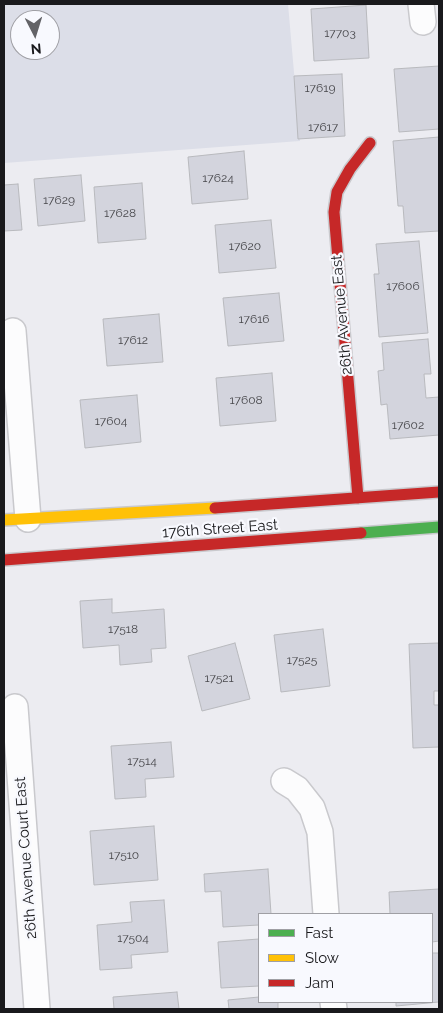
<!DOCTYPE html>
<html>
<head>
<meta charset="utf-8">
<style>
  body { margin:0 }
  #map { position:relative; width:443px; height:1013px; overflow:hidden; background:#ececf1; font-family:Raleway,sans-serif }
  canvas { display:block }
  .frame { position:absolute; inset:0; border:5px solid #19191c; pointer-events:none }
  .legend { position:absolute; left:258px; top:913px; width:175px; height:90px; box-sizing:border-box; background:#f8f9fe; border:1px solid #9f9fa4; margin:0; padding:6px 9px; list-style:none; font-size:15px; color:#19191c }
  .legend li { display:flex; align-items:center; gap:10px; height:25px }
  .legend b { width:25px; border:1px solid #9f9fa4 }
  .north { position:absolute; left:10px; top:10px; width:50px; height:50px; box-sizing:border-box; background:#f8f9fe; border:1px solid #9f9fa4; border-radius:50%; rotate:175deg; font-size:14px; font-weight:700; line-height:20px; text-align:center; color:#19191c }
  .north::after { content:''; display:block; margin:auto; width:18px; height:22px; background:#636367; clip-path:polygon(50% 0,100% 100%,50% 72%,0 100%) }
</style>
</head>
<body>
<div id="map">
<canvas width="443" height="1013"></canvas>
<div class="frame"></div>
<ul class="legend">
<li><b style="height:6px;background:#4caf50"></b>Fast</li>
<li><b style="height:6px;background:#ffc107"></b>Slow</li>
<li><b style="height:6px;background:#c62828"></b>Jam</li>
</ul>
<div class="north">N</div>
</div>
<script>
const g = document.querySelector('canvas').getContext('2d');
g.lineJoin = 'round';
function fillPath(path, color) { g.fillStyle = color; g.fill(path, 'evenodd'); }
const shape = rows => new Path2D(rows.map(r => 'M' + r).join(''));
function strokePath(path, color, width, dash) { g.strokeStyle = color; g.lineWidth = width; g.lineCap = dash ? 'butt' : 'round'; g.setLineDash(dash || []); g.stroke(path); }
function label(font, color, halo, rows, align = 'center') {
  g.font = font + ' Raleway,sans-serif'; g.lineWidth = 4.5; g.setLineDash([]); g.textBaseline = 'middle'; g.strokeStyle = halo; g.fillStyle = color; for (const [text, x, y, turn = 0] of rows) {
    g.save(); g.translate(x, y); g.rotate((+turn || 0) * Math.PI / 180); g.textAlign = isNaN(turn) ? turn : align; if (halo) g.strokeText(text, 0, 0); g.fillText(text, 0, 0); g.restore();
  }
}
const built = shape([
  [4,4,288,4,300,141,4,163],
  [20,20,50,20,50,50,20,50]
]);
const building = shape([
  [366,5,369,58,314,61,311,9,366,5],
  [439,66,439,129,399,132,394,69,439,66],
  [342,74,345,136,298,139,294,76,342,74],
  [439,137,439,231,405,233,403,206,398,206,393,141,439,137],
  [244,151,248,199,192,204,188,157,244,151],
  [81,175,85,221,38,226,34,179,81,175],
  [142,183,146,239,98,243,94,187,142,183],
  [18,184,22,230,4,231,4,185,18,184],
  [271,220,276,268,219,273,215,225,271,220],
  [419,241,428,333,379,337,374,274,379,274,376,244,419,241],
  [279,293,284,341,228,346,223,298,279,293],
  [159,314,163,362,107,366,103,319,159,314],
  [428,339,431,374,424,374,426,398,439,397,439,435,390,439,387,404,381,405,378,371,384,370,382,343,428,339],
  [272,373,276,421,220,426,216,378,272,373],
  [137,395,141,442,85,448,80,400,137,395],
  [112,599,112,613,164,609,166,648,151,649,152,662,120,665,119,645,83,648,80,601,112,599],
  [323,629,330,686,281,692,274,635,323,629],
  [235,643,250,699,202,711,188,656,235,643],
  [439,643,439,691,434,691,434,705,439,705,439,747,413,748,409,644,439,643],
  [171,742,174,777,145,779,146,797,115,799,111,746,171,742],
  [154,826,158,880,94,885,90,831,154,826],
  [268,869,271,914,259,914,259,925,223,927,221,891,205,892,204,874,268,869],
  [439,889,439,941,432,942,432,914,390,914,389,892,439,889],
  [164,900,168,952,131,955,132,968,100,970,97,925,132,922,130,902,164,900],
  [259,939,259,986,221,988,218,942,259,939],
  [432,953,439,953,439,1002,396,1006,396,1002,432,1002,432,953],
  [177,992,179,1009,114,1009,113,997,177,992],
  [259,997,259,1002,278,1002,278,1009,229,1009,228,1000,259,997]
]);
const street = shape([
  [421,4,423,22],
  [13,331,28,519],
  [15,707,37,1009],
  [284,781,297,789,312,808,320,832,326,914],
  [333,1002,334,1009]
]);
const fast = shape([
  [361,533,439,527]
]);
const slow = shape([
  [4,520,215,508]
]);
const jam = shape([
  [358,498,334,212,337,192,350,169,370,143],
  [215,508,439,492],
  [4,560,361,533]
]);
const numberNames = [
  ["17703",340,33],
  ["17619",320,88],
  ["17617",323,127],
  ["17624",218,178],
  ["17629",59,200],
  ["17628",120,213],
  ["17620",245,246],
  ["17606",403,286],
  ["17616",254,319],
  ["17612",133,340],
  ["17608",246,400],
  ["17604",111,421],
  ["17602",408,425],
  ["17518",123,629],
  ["17525",302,660],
  ["17521",219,678],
  ["17514",142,761],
  ["17510",124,855],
  ["17504",133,938]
];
const streetNames = [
  ["26th Avenue East",342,315,-95],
  ["176th Street East",220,529,-4],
  ["26th Avenue Court East",26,858,-94]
];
fillPath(built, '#dcdee8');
fillPath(building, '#d3d4dd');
strokePath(building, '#b8b9bd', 1);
strokePath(street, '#c9c9cd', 28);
strokePath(fast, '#c9c9cd', 14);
strokePath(slow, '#c9c9cd', 14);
strokePath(jam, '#c9c9cd', 14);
strokePath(street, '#fcfcfd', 25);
strokePath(fast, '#4caf50', 11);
strokePath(slow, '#ffc107', 11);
strokePath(jam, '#c62828', 11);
label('12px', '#48484c', null, numberNames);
label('15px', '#19191c', '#f8f9fe', streetNames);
</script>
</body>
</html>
